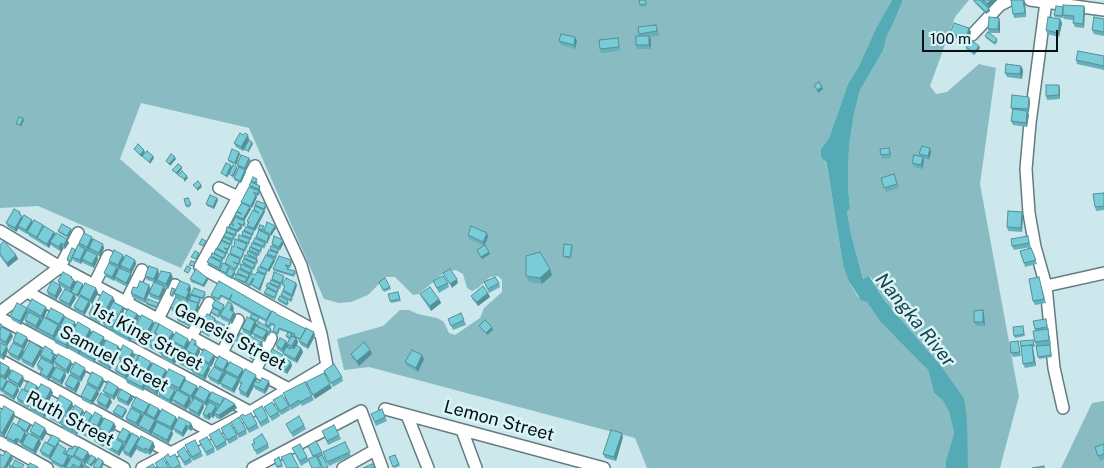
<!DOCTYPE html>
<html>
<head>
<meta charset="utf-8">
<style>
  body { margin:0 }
  #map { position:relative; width:1104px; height:468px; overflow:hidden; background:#cce8ec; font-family:"Public Sans",sans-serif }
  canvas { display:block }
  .scale { position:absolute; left:922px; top:30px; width:136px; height:22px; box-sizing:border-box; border:2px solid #071112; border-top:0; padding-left:6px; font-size:15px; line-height:18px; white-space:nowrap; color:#071112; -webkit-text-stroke:4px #d9f5f9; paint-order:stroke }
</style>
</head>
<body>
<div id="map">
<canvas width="1104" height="468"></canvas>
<div class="scale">100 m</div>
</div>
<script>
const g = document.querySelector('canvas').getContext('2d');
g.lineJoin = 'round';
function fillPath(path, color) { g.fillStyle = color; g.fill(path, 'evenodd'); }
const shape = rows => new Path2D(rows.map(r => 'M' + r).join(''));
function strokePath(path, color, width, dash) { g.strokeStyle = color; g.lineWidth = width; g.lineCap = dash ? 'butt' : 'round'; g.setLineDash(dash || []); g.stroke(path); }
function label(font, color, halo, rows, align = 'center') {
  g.font = font + ' "Public Sans",sans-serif'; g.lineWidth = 5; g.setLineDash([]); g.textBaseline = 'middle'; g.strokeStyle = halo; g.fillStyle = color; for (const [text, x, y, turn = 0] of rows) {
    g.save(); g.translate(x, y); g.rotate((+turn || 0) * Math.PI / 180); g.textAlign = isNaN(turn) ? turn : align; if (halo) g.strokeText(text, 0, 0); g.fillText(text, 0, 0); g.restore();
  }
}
const green = shape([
  [0,0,892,0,876,28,859,66,848,84,829,138,821,149,828,171,843,265,848,280,858,297,867,302,928,370,934,393,943,401,949,412,954,433,946,460,946,468,647,468,635,438,369,367,344,370,337,339,383,326,400,310,409,310,418,314,437,318,444,322,449,333,455,335,480,318,484,308,502,292,502,280,498,276,490,277,478,288,472,291,467,288,463,274,456,270,445,272,419,294,413,295,395,277,386,277,368,295,351,302,339,303,324,299,249,128,141,103,120,159,201,230,181,268,38,206,0,208],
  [903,0,969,0,955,17,930,86,936,94,947,92,979,64,996,68,980,184,1019,396,1000,468,968,468,964,398,942,367,885,301,870,276,863,279,851,234,847,212,850,208,848,186,849,146,854,114,860,90,883,51,887,36,893,24],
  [1104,401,1104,468,1061,468,1092,403]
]);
const water = shape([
  [892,0,903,0,893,24,887,36,883,51,860,90,854,114,849,146,848,186,850,208,847,212,851,234,863,279,869,276,885,301,942,367,964,398,967,420,968,468,946,468,946,460,954,433,949,412,943,401,934,393,928,370,881,322,867,302,861,300,848,280,843,265,828,171,826,162,821,157,821,149,829,138,848,84,859,66,876,28]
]);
const minor = shape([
  [1030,0,1104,10],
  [1046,2,1030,123,1026,169,1029,213,1035,247,1046,286,1054,368,1063,408],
  [972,35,1000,5,1010,0],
  [255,166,200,267,321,334],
  [219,188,238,197],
  [0,231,60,267,289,389],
  [94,285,108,256],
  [1046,286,1104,273],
  [27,292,250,412],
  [126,302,142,270],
  [0,312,60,267,78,233],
  [0,318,212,432],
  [158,319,175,285],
  [191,337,209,303],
  [222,353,238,320],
  [0,360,171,453],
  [255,371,271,338],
  [0,401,124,468],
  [385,409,604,468],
  [407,415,428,468],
  [462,430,476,468],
  [0,442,47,468],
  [142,468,250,412,327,366,321,334,301,265,255,166],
  [253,468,361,411,382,468],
  [343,468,375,450]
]);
const wall = shape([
  [639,0,646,0,647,6,641,7],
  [974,0,997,0,989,8,990,11,986,14,975,3,974,1],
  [1024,0,1025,3,1026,17,1014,18,1013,14],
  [1084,6,1085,10,1084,28,1075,27,1073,23,1073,20,1064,19,1063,16,1063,18,1055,17,1054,15,1063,7],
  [1060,19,1062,23,1059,37,1047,34,1046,30],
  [1104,19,1104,36,1094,34,1092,30],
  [1000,22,1000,33,989,33,988,29],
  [658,29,659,36,650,37,651,40,651,49,637,49,636,45,639,36,639,34],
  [971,32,968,42,952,37,950,33],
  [985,36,998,41,995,45,986,38],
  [559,41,577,41,575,49,561,45],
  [619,42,620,51,601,53,600,49],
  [979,46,980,48,974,55,966,49,966,47],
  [1104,56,1104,70,1077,64,1076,60],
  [1021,66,1023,70,1022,79,1007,77,1005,73],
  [1060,89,1060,99,1047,100,1046,96],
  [1030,101,1027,127,1013,125,1011,121,1013,112,1011,108],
  [249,139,243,151,236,147,234,143],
  [930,148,931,152,929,160,923,158,924,161,922,169,914,167,912,163,920,156,919,154],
  [891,152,891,158,882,159,881,155],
  [240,154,236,165,229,162,228,160],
  [249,158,250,160,245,170,246,172,241,183,234,180,234,178,238,167,237,165],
  [894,174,899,188,886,192,881,178],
  [251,181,258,181,256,185,260,186,260,188,259,191,260,193,258,196,256,195,257,197,252,208,250,207,251,209,244,221,246,224,244,227,242,226,242,228,238,232,237,232,237,233,236,237,234,236,235,238,233,241,232,241,233,243,231,246,230,245,230,247,228,251,228,252,227,255,226,254,226,256,224,260,223,259,223,260,220,270,208,264,207,262,212,258,211,256,214,254,214,253,218,250,217,248,222,241,222,240,225,237,224,236,226,233,226,231,230,228,229,227,232,225,235,217,235,215,238,212,237,211,250,187,249,185,252,183],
  [1104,193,1104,210,1096,211,1095,207],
  [188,198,191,206,187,208,184,199],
  [217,198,218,200,214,209,207,206,206,204],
  [255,205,267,206,255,231,254,230,254,232,253,236,252,235,252,237,251,240,250,240,250,241,249,245,247,244,248,246,245,252,244,251,244,253,241,260,237,258,240,259,241,261,239,266,238,265,238,267,236,271,229,267,229,268,235,271,235,274,232,279,226,276,226,275,220,272,220,270,225,265,225,263,231,255,230,253,239,241,238,239,243,237,242,235,245,232,244,230,248,227,247,221,254,211,254,210,256,207],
  [20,212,22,218,43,225,44,227,54,232,55,234,67,239,69,243,65,249,63,248,60,251,52,246,51,244,49,248,29,236,28,234,27,234,20,230,19,228,16,232,8,227,6,223],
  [1022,212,1023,216,1022,232,1008,231,1007,227],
  [276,228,271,236,270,235,270,237,267,244,265,243,266,245,264,249,262,247,262,249,261,253,259,252,260,254,259,256,257,256,258,262,256,265,254,264,256,266,254,270,252,269,253,271,251,274,255,275,258,272,257,270,261,268,260,266,267,255,267,254,270,250,270,249,279,249,279,251,278,254,277,254,277,255,276,260,274,259,275,261,269,272,267,271,267,273,266,276,263,274,265,277,260,291,252,286,251,284,253,280,250,287,247,285,246,283,246,284,235,280,235,278,238,274,237,273,240,269,240,268,243,264,242,262,244,259,248,256,247,254,249,252,249,250,254,244,253,242,257,239,256,237,259,231,258,229],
  [71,229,72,231,68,238,59,233,58,231],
  [487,233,488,237,484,246,490,254,482,259,477,250,484,246,469,239,468,235],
  [93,240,104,248,100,257,97,255,98,259,94,268,83,263,83,261,81,264,74,261,73,259,71,263,67,261,67,259,80,246,79,243],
  [1029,240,1031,247,1014,250,1012,246],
  [284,242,280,250,272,246,272,244],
  [0,245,16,255,18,259,8,267,0,256],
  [572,245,573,247,571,259,564,258,563,256],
  [1031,248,1037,264,1025,267,1020,251],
  [124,258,135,260,136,264,131,274,132,277,127,287,116,281,115,279,114,281,106,277,104,273,110,264,109,261],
  [291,260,292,262,290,268,289,268,289,269,295,271,296,273,294,277,274,271,273,269],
  [550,269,552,275,542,284,529,282,526,276],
  [159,273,157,280,173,278,168,289,164,287,165,290,160,301,150,297,149,293,145,303,132,297,131,293,137,288,151,289,154,282,147,280,145,276],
  [284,276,284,278,282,285,281,284,281,286,280,289,278,289,279,290,277,294,277,293,277,295,275,300,265,295,264,293,267,288,266,286,271,285,270,283,272,280,272,279],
  [72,277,75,284,96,288,98,293,92,304,90,303,90,305,84,316,75,311,74,307,80,296,79,294,78,297,74,295,76,298,70,308,61,303,59,299,72,293,59,285,58,281],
  [1039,277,1046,303,1035,305,1033,301],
  [190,279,208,280,204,287,191,282],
  [219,281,272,312,306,329,314,332,315,336,308,349,301,345,299,341,300,340,297,339,298,342,297,345,301,348,303,352,297,363,285,357,283,353,277,349,276,345,287,343,289,339,287,338,286,336,288,333,280,330,278,335,273,333,273,331,275,327,272,325,270,328,272,331,269,336,268,335,265,342,254,337,253,333,251,336,243,332,242,328,250,318,250,317,251,314,222,297,219,301,212,297,211,295],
  [259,318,266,322,265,324,266,326,256,326,257,325,256,322,258,323],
  [433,281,448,283,449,287,439,293],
  [379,282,390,287,391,289,384,292],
  [484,282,499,283,500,287,489,293],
  [282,284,297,285,293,297,289,295,292,297,293,299,291,302,282,297,281,295,284,292,283,290,285,287,283,286],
  [60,285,62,290,56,300,48,295,47,291],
  [190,285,191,290,190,293,191,295,188,300,189,300,192,295,191,294,206,294,203,300,200,299,201,300,199,305,199,307,196,316,192,314,190,319,185,317,191,321,192,323,190,327,178,321,177,319,181,316,180,312,181,310,179,314,172,311,171,307,182,301,183,303,187,303,188,300,187,302,175,297,175,294,173,297,170,296,170,294,175,289],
  [398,292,401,301,391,303,388,294],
  [488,293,490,297,478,306,473,300,471,296],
  [420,294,439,299,441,303,431,311,422,298],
  [278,299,289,303,287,306,278,301],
  [115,301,114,302,123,307,124,311,121,318,124,320,123,318,139,318,135,326,136,328,137,328,136,325,154,324,190,343,196,341,197,345,197,346,200,352,196,359,197,361,200,360,199,358,214,355,215,359,211,367,210,366,210,369,205,380,193,374,192,371,179,364,177,360,187,353,186,350,185,351,173,345,171,341,170,344,178,350,180,354,174,365,162,358,161,354,150,348,149,344,165,342,166,345,167,343,156,337,156,335,155,336,151,334,151,333,149,336,147,335,148,337,143,345,133,340,132,338,130,342,115,334,113,331,104,326,103,322,107,313,103,311,104,314,99,323,90,318,89,314,97,306,96,304],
  [146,303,158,303,159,305,157,309,147,305],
  [212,306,225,307,234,309,233,311,234,312,236,316,232,324,221,319,220,316,219,318,212,314,211,312,213,308],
  [46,307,47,311,44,318,47,319,46,317,65,317,75,322,76,325,90,329,92,332,105,341,100,350,100,351,94,363,81,356,80,353,79,355,70,349,69,347,67,349,55,343,54,340,39,332,38,329,37,330,26,324,25,320,29,313,27,308],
  [983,310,984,314,985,326,976,326,974,322],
  [28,312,21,325,12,320,10,316],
  [461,313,466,325,453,330,448,319],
  [205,318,215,318,216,322,226,326,228,330,223,339,214,334,213,330,212,332,211,332,211,333,209,337,201,332,200,330,202,326,201,324,205,319],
  [0,323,2,324,3,328,13,336,7,346,0,342],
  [1047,323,1051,344,1050,345,1052,357,1039,359,1035,342,1036,331,1035,329],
  [1023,328,1025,336,1015,338,1014,336],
  [247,336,247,338,261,342,263,346,260,350,257,349,254,355,247,351,246,347,247,344,247,343,244,349,237,345,236,341],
  [1033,340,1035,347,1033,347,1036,366,1025,368,1023,364],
  [13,341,28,341,23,350,24,352,41,348,42,351,53,351,56,358,71,361,72,365,68,374,65,372,66,376,62,385,52,380,51,377,49,381,42,377,40,373,41,371,38,369,37,365,41,358,40,356,33,368,22,362,21,358,19,361,10,356,8,352,14,343],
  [54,362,55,365,65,372,55,368,53,364],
  [1018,341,1021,356,1013,357,1011,353],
  [0,343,8,350,4,360,0,358],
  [118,346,120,350,115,359,114,358,115,360,110,370,99,364,98,360,103,351,102,348],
  [370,350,372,354,359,366,352,358,351,354],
  [133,351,134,355,129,365,151,362,152,364,166,370,167,373,185,377,186,381,197,386,198,389,210,392,211,394,224,400,237,408,220,419,216,418,215,415,213,418,211,417,209,420,204,418,203,414,209,402,209,401,206,406,203,404,204,407,199,417,190,412,188,408,192,400,190,399,191,401,186,410,174,403,173,400,171,404,160,398,159,394,175,390,176,393,177,391,165,384,164,381,162,383,153,378,150,372,148,375,149,377,160,382,161,386,157,395,146,389,145,387,143,391,127,383,126,380,117,374,115,370,120,360,119,360,118,356],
  [283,355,283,358,292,366,287,374,279,369,278,365,279,363,277,362,278,364,276,369,268,365,267,363,270,358,269,356],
  [422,355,424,359,418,372,407,366,405,362],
  [0,362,9,367,11,371,6,380,7,382,9,382,8,378,23,376,24,380,20,388,18,387,19,391,14,400,4,394,3,392,0,391],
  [229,364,257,379,256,381,259,383,270,385,265,394,255,389,254,386,248,398,240,394,239,389,241,385,238,381,239,383,234,393,222,387,220,383,219,385,210,380,208,376,215,368,214,365],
  [324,371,342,377,343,381,333,387],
  [70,372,86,372,81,382,79,380,80,384,76,393,66,388,65,384,71,376],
  [103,378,104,382,99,392,98,391,99,394,92,405,82,400,81,396,88,385,87,382],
  [118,387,119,391,114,400,105,395,103,391],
  [38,388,33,396,32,396,33,398,28,408,18,402,17,398,24,390],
  [51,389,53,393,48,402,51,407,44,419,31,411,30,407,38,396,36,393],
  [283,393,312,396,314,400,302,406,301,404,291,410],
  [117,397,133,399,128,406,118,401],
  [273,400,289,406,290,410,281,415],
  [97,401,112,402,107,410,98,405],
  [72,402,73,406,69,413,71,415,71,413,84,412,80,419,83,424,76,436,63,428,61,424,66,415,64,414,65,415,60,424,50,419,49,415,55,407,55,405],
  [149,404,150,406,160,412,177,421,193,427,191,431,188,429,183,437,175,432,174,429,172,431,173,434,168,444,153,436,152,432,151,435,140,429,139,426,138,427,127,422,126,418,132,409,131,406],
  [264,407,279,412,280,416,272,421],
  [382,409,387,421,376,426,371,414],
  [127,411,122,419,114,414,113,412],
  [253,411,268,418,270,422,261,427],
  [14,412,15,416,4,437,0,435,0,413],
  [92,415,93,416,114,423,116,427,111,436,118,440,117,438,130,432,131,435,139,437,139,439,153,442,155,447,150,455,147,453,146,454,137,450,137,448,131,458,124,454,123,450,119,456,106,448,104,445,103,447,95,442,93,438,98,430,91,426,90,423,89,424,83,420,82,418],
  [240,416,245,416,257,424,259,428,249,433],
  [231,422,246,430,247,434,239,438],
  [286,424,304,425,306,429,293,437],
  [17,425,31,426,27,433,23,431,27,435,31,434,30,431,47,432,42,441,40,440,41,443,35,455,23,448,22,445,18,442,16,445,7,441,6,437],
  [221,428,237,435,238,439,229,444],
  [95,431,91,439,83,435,83,433],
  [322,431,339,435,341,439,328,445],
  [209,435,226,441,227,445,217,451],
  [623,437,616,461,605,458,603,454],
  [60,439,60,441,58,445,67,451,78,448,88,452,90,456,85,465,83,463,84,466,83,468,66,468,66,467,61,468,52,463,51,460,42,455,40,451,47,443],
  [253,440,268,444,269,448,257,455,252,444,254,443],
  [199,441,214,448,215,452,207,456],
  [345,442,351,456,329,466,324,457],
  [1104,444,1104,459,1100,461,1095,447],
  [185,445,201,452,203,456,193,461],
  [308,446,322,452,323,456,328,468,323,468,318,458,318,459,322,468,312,468,313,457],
  [292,448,307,457,309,461,301,466],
  [177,452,191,458,192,462,185,466],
  [395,455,400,466,394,468,389,457],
  [164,457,170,457,180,464,182,468,170,468],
  [279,457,283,467,277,468,274,460]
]);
const shadedWall = shape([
  [991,0,997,0,989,8,987,4],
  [1023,0,1025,3,1026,17,1025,13],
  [1084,6,1085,10,1084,28,1083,24],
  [989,9,990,11,986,14,986,12],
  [999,18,1000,22,1000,33,998,29],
  [1060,19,1062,23,1059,37,1058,33],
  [969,28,971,32,968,42,966,38],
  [649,36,651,40,651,49,649,45],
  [575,37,577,41,575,49,574,45],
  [979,46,980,48,974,55,974,53],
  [1021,66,1023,70,1022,79,1020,74],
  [1059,85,1060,89,1060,99,1059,95],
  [822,87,823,89,818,93,817,90],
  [1029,97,1030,101,1029,113,1028,109],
  [1027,111,1029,115,1027,127,1026,123],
  [23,118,24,120,21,127,20,125],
  [248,135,249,139,243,151,241,147],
  [252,142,253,144,248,153,248,151],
  [930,148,931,152,929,160,928,156],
  [144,150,145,152,141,157,140,155],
  [239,152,240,154,236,165,235,163],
  [153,156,154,158,150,164,149,162],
  [175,157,176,159,170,166,169,164],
  [923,157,924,161,922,169,921,165],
  [249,158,250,160,245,170,246,172,241,183,240,181,245,170,245,168],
  [231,165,232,167,227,178,226,176],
  [182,167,182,169,177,175,176,173],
  [237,167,237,169,233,178,232,176],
  [187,176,188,178,184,182,184,179],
  [201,185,202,187,197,191,197,189],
  [260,186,260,188,258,196,257,194],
  [256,195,257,197,252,208,251,206],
  [217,198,218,200,214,209,213,207],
  [250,207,251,209,244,221,243,219],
  [264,210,265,212,255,231,254,228],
  [1022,212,1023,216,1022,232,1021,228],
  [22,216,23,220,18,226,19,228,16,232,15,228],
  [32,220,33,224,27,232,27,234,26,230],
  [241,226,242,228,238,232,237,230],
  [275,226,276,228,271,236,270,234],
  [71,229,72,231,68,238,67,236],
  [54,232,56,236,50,242,51,244,49,248,47,244],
  [487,233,488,237,484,246,483,242],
  [269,235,270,237,267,244,267,242],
  [92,237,93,241,88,251,87,247],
  [67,239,69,243,65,249,64,245],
  [283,240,284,242,280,250,279,247],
  [61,243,63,248,60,251,59,247],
  [103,244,104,248,100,257,99,253],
  [85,249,87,253,82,259,83,261,81,264,80,260],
  [244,251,244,253,241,260,241,258],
  [489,252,490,254,482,259,481,257],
  [199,253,200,255,196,261,196,259],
  [16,255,18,259,8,267,7,263],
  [97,255,98,259,94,268,92,264],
  [123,255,125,259,120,269,118,265],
  [274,259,275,261,269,272,268,270],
  [135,260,136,264,131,274,130,270],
  [117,267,118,271,114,281,112,277],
  [158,269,159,273,156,283,154,279],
  [550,269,552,275,542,284,540,278],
  [235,271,235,274,232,279,231,277],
  [131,273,132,277,127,287,126,283],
  [171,273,173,278,168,289,166,284],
  [265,275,265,277,260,291,259,289],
  [207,278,208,280,204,287,203,285],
  [457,279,458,283,452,288,450,284],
  [74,280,76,284,71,292,70,288],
  [296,283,297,285,293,297,292,295],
  [83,284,83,286,78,297,77,295],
  [60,285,62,290,56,300,55,296],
  [149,285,151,289,145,303,144,299],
  [190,285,191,290,190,293,191,295,187,302,186,298,187,290],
  [164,286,165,290,160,301,159,297],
  [96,288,98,293,92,304,90,300],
  [488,293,490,297,478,306,477,302],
  [74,294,76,298,70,308,69,304],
  [113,297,115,301,108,314,106,309],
  [439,299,441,303,431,311,430,306],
  [89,301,90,305,84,316,83,312],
  [182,301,184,305,179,314,177,310],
  [198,303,199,307,196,316,195,312],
  [232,304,234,309,231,314,230,310],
  [46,307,47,311,43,320,41,316],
  [123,307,124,311,120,319,119,315],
  [27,308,28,312,21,325,20,321],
  [103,310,104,314,99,323,98,319],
  [191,310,192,314,190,319,189,315],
  [983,310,984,314,985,326,983,322],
  [234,312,236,316,232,324,230,320],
  [137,314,139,318,134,327,132,323],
  [64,315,66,319,60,328,59,324],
  [118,317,120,321,114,331,112,327],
  [40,318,42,322,37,330,36,326],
  [215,318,216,322,212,332,210,328],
  [153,321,155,325,149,336,147,332],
  [255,321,257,325,251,336,250,332],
  [75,322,76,326,72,334,74,338,68,345,69,347,67,349,66,345,71,335,70,331],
  [58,325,60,329,54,340,53,336],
  [135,326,136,330,131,336,132,338,130,342,128,338],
  [226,326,228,330,223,339,221,334],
  [492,327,493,330,487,335,486,333],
  [90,329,92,333,86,343,85,339],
  [267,331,268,335,265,342,263,338],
  [11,332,13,336,7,346,6,342],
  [173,332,174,336,170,345,168,340],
  [314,332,315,336,308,349,307,345],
  [146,333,148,337,143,345,142,341],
  [247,336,248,340,246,341,247,343,244,349,242,344],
  [27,337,28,341,24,350,22,346],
  [104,337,105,341,100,350,98,346],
  [296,338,298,342,294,351,292,346],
  [188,339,190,343,185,351,184,347],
  [84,340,85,344,80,351,80,353,79,355,78,350],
  [286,341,288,346,284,353,282,349],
  [165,342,166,346,162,355,160,351],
  [261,342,263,346,260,350,259,346],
  [256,344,257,349,254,355,253,351],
  [1032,345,1033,349,1036,366,1034,362],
  [7,346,8,350,4,360,2,355],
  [118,346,120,350,115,359,114,355],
  [99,347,100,351,94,363,93,359],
  [199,347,200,352,196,359,195,355],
  [23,348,24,352,19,361,18,357],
  [41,348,42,352,33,368,32,364],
  [301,348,303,352,297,363,295,359],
  [178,350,180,354,174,365,172,360],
  [370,350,372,354,359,366,357,361],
  [133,351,134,355,129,365,127,361],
  [54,355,56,359,53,365,51,361],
  [214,355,215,359,211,367,209,363],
  [422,355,424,359,418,372,416,368],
  [114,356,115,360,110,370,109,366],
  [196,358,197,362,192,371,191,367],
  [71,361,72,365,68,374,66,370],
  [228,361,229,365,225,370,226,372,225,374,223,370],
  [151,362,153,366,149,370,150,372,148,375,146,371],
  [291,362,292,366,287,374,286,370],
  [54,365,55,369,49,381,47,377],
  [131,365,132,370,127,380,125,376],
  [209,365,210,369,205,380,203,376],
  [9,367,11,371,6,380,4,376],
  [85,368,86,372,81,382,80,377],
  [243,369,244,373,239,381,238,377],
  [166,370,168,374,162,383,161,379],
  [65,372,66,376,62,385,60,381],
  [223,372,224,376,219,385,218,381],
  [148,375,150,379,145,385,145,387,143,391,142,387],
  [256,375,257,379,254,385,253,385,254,386,248,398,246,394],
  [23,376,24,380,20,388,18,384],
  [185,377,186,381,180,392,179,388],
  [103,378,104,382,99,392,98,388],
  [238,379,239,383,234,393,232,389],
  [7,380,8,384,3,390,3,393,2,389],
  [79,380,80,384,76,393,74,389],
  [269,381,270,385,265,394,264,390],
  [160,382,161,386,157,395,155,391],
  [330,384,332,388,315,399,313,395],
  [37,386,38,388,33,396,32,394],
  [197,386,198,390,193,400,191,396],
  [18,387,19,391,14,400,13,396],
  [118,387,119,391,114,400,113,396],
  [51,389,53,393,48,403,46,399],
  [97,390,99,394,92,405,91,401],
  [175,390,176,394,171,404,169,400],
  [210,392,212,396,208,399,209,401,206,406,205,402],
  [32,394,33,398,28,408,27,404],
  [131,395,133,399,128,406,127,402],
  [189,397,191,401,186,410,184,406],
  [110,398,112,402,107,410,106,406],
  [72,402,73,406,68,416,66,412],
  [49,403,51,407,44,419,43,414],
  [203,403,204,407,199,417,198,413],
  [149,404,150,408,146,413,146,415,145,417,144,413],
  [235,404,237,408,220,419,219,415],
  [216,406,217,410,214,414,215,415,213,418,211,414],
  [126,409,127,411,122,419,122,417],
  [159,409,161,413,156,422,154,418],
  [83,410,84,412,80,419,79,417],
  [63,411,65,415,60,424,58,420],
  [14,412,15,416,4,437,2,433],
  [209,413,211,417,209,420,207,416],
  [141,414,143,418,138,425,138,427,136,423],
  [102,416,104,420,98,430,97,426],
  [176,417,178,421,172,431,173,434,168,444,167,440,172,430,171,427],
  [81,420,83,424,76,436,75,431],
  [155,420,156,424,151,435,149,431],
  [114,423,116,427,110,437,109,433],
  [191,423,193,427,191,431,189,427],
  [30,424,31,426,27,433,26,431],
  [186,425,188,429,183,437,182,433],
  [45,428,47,432,42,441,40,437],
  [95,429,95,431,91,439,90,437],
  [25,432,27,436,22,445,21,441],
  [130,432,132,436,126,446,125,442],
  [622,433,623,437,616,461,614,457],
  [107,434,108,438,103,447,102,443],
  [139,437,140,441,136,445,137,448,131,458,129,454],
  [16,438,18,442,16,445,14,441],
  [39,439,41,443,35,455,33,450],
  [153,442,155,447,150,455,149,450],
  [123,443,124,447,119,456,118,452],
  [54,447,56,451,50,459,49,456],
  [88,452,90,456,85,465,83,460],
  [11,455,13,459,7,468,4,468],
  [68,456,70,460,65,468,64,468,63,466],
  [96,458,97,460,91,467,90,465],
  [103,461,104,463,102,468,100,468],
  [82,462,84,466,83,468,79,468]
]);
const building = shape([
  [639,0,645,0,646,4,640,5,639,0],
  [974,0,980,0,989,9,986,12,974,1,974,0],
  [983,0,991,0,987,4,983,0],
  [1011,0,1023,0,1025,13,1013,14,1011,0],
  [1063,5,1084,6,1083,24,1073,23,1074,16,1063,15,1063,5],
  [1056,6,1063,7,1062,16,1054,15,1056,6],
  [989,17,999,18,998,29,988,29,989,17],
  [1048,17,1060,19,1058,33,1046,30,1048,17],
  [1094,17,1104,19,1104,32,1092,30,1094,17],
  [954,23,969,28,966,38,950,33,954,23],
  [656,25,657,31,639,34,638,27,656,25],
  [988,32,997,39,994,43,985,36,988,32],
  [561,34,575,37,574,45,559,41,561,34],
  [636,36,649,36,649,45,636,45,636,36],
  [618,38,619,47,600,49,599,40,618,38],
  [971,40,979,46,974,53,966,47,971,40],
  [1078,51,1104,56,1104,66,1076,60,1078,51],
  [1006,64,1021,66,1020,74,1005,73,1006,64],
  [819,82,822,87,817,90,814,85,819,82],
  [1046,85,1059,85,1059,95,1046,96,1046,85],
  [1012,95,1029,97,1028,109,1011,108,1012,95],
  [1013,109,1027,111,1026,123,1011,121,1013,109],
  [19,117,23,118,20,125,16,124,19,117],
  [240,133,243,135,245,133,248,135,241,147,234,143,240,133],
  [249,140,252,142,248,151,244,149,249,140],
  [138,144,144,150,140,155,134,149,138,144],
  [922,146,930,148,928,156,919,154,922,146],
  [889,148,890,154,881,155,880,149,889,148],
  [232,149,239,152,235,163,228,160,232,149],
  [147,151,153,156,149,162,142,156,147,151],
  [171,154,175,157,169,164,166,161,171,154],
  [241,155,249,158,245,168,237,165,241,155],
  [914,155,923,157,921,165,912,163,914,155],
  [226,163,231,165,226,176,221,173,226,163],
  [178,164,182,167,176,173,172,170,178,164],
  [233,165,237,167,232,176,229,174,233,165],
  [239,167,245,170,240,181,234,178,239,167],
  [182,171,187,176,184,179,178,175,182,171],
  [894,174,897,184,884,188,881,178,894,174],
  [253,177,257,179,255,183,251,181,253,177],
  [198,181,201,185,197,189,193,185,198,181],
  [251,182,260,186,258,189,249,185,251,182],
  [249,187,259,191,257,194,253,192,256,195,251,206,241,202,249,187],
  [1104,193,1104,206,1095,207,1093,194,1104,193],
  [210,195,217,198,213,207,206,204,210,195],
  [188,198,191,204,186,206,184,199,188,198],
  [257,201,266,204,264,209,255,205,257,201],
  [242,203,250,207,243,219,235,215,236,212,242,214,237,211,242,203],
  [255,206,264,210,254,228,247,226,249,222,247,221,253,210,259,213,254,210,255,206],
  [14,209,20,212,19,214,22,216,15,228,6,223,14,209],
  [1008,211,1022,212,1021,228,1007,227,1008,211],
  [24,215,32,220,26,230,18,226,24,215],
  [235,217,245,221,243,225,238,223,241,226,237,230,229,227,230,224,234,226,232,224,235,217],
  [34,220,43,225,37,237,27,232,34,220],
  [267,222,275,226,270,234,264,231,267,222],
  [62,224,71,229,67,236,58,231,62,224],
  [260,225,264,226,262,230,258,229,260,225],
  [44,226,54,232,47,244,37,238,44,226],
  [471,226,487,233,483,242,468,235,471,226],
  [227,227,236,231,235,235,226,231,227,227],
  [246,227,254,230,252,234,244,230,246,227],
  [259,230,269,235,267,242,256,237,259,230],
  [243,231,252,235,250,238,242,235,243,231],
  [226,232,234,236,232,239,224,236,226,232],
  [56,233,67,239,64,245,61,243,59,247,50,242,56,233],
  [84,233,92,237,87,247,79,243,84,233],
  [239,235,250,239,248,243,238,239,239,235],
  [274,236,283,240,279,247,272,244,274,236],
  [1028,236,1029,243,1012,246,1011,239,1028,236],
  [224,237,232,241,230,244,222,240,224,237],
  [255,238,265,243,263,246,253,242,255,238],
  [93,239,103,244,99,253,89,248,93,239],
  [202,239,206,241,203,246,199,244,202,239],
  [235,239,247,244,244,250,237,247,244,251,241,258,230,253,232,246,234,247,235,239],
  [4,241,16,255,7,263,0,254,0,245,4,241],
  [222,241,230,245,228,249,224,248,227,250,226,253,217,248,222,241],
  [252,243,262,247,260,251,251,247,252,243],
  [564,244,572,245,570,257,563,256,564,244],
  [78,245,85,249,80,260,72,257,78,245],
  [485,245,489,252,481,257,477,250,485,245],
  [271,246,279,249,277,252,270,249,271,246],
  [250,247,259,252,258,254,249,250,250,247],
  [72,248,76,250,70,261,67,259,72,248],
  [1031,248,1036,260,1024,263,1020,251,1031,248],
  [216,249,226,254,223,258,214,253,216,249],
  [87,250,97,255,92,264,82,259,87,250],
  [114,250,123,255,118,265,109,261,114,250],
  [269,250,277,253,275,257,267,254,269,250],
  [195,251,199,253,196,259,191,257,195,251],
  [248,251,257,256,256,258,247,254,248,251],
  [540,252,550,269,540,278,526,276,526,256,540,252],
  [212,253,222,258,221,261,211,256,212,253],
  [229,254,240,259,238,264,233,262,238,264,235,269,225,263,229,254],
  [126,255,135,260,130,270,120,265,126,255],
  [245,255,257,260,255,263,244,258,245,255],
  [266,255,274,259,268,270,260,266,266,255],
  [279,256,291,260,290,266,285,265,288,267,287,269,295,271,293,275,273,269,279,256],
  [210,257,221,262,219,268,207,262,210,257],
  [244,259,255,264,253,268,242,262,244,259],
  [191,261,195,262,194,266,189,265,191,261],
  [109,263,117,267,112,277,104,273,109,263],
  [223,263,229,266,226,273,220,270,223,263],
  [241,264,252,269,250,273,240,268,241,264],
  [149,266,158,269,154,279,145,276,149,266],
  [187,266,191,268,188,273,184,271,187,266],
  [259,267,267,270,265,274,257,270,259,267],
  [119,268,131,273,126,283,115,277,119,268],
  [229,268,235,271,231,277,226,274,229,268],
  [196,269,207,278,203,285,190,279,196,269],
  [239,269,249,274,248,278,237,273,239,269],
  [450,269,457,279,450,284,443,273,450,269],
  [161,271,171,273,166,284,157,280,161,271],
  [63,272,72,277,71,278,74,280,70,288,58,281,63,272],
  [257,272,265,275,259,289,251,284,254,279,253,278,249,285,246,283,251,273,255,275,257,272],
  [274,272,284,276,281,283,272,279,274,272],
  [236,274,247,278,245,282,235,278,236,274],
  [443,276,448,283,437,288,433,281,443,276],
  [495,277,499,283,488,289,484,282,495,277],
  [1039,277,1044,299,1033,301,1029,279,1039,277],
  [286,278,296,283,292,295,283,290,285,286,282,284,286,278],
  [385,278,390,287,383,290,379,282,385,278],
  [271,280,280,284,279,287,270,283,271,280],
  [52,281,60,285,55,296,47,291,52,281],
  [77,281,83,284,77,295,71,292,77,281],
  [140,281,149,285,144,299,131,293,133,287,137,288,140,281],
  [180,281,190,285,187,290,189,291,186,298,174,293,180,281],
  [219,281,271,311,266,320,230,300,232,294,229,299,221,295,218,299,211,295,219,281],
  [154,282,164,286,159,297,149,293,154,282],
  [85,283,96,288,90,300,79,294,85,283],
  [268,283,278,288,277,292,266,286,268,283],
  [483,286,488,293,477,302,471,296,483,286],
  [430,287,439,299,430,306,420,294,430,287],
  [172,288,175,289,172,295,170,294,172,288],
  [194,288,205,292,203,298,191,294,194,288],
  [267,288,277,293,274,297,264,293,267,288],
  [65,289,74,294,69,304,59,299,65,289],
  [103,291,113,297,106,309,96,304,103,291],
  [283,291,292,297,290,300,281,295,283,291],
  [398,292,400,299,390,301,388,294,398,292],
  [191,295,200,298,198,303,189,300,191,295],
  [80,296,89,301,83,312,74,307,80,296],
  [280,296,288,301,287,304,278,299,280,296],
  [176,297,182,301,177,310,171,307,176,297],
  [32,299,46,307,41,316,27,308,32,299],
  [148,299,158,303,157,307,146,303,148,299],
  [188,300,198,303,195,312,191,310,189,315,180,312,184,302,187,303,188,300],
  [215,300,224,305,221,311,212,306,215,300],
  [113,302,123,307,119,315,109,310,113,302],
  [228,302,232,304,230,310,234,312,230,320,220,315,228,302],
  [17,303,27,308,20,321,10,316,17,303],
  [93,305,103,310,98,319,89,314,93,305],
  [51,308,64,315,59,324,46,317,51,308],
  [213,308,220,311,218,316,211,312,213,308],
  [128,309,137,314,132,323,123,318,128,309],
  [983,310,983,322,974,322,974,311,983,310],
  [108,311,118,317,112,327,103,322,108,311],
  [272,311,276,313,276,314,306,329,300,339,294,336,295,334,279,328,277,333,273,331,275,325,271,323,269,326,265,324,272,311],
  [29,312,40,318,36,326,25,320,29,312],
  [461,313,464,320,451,326,448,319,461,313],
  [207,314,215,318,210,328,201,324,204,319,208,321,205,318,207,314],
  [252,314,259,317,257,321,250,317,252,314],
  [142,315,153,321,147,332,136,325,142,315],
  [179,315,191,321,189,325,177,319,179,315],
  [44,317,58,325,53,336,38,328,44,317],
  [65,317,75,322,70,331,60,326,65,317],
  [247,317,255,321,250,332,242,328,247,317],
  [120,318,135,326,128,338,113,330,120,318],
  [1046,319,1047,327,1035,329,1033,321,1046,319],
  [485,320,492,327,486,333,479,326,485,320],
  [217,321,226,326,221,334,212,330,217,321],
  [78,322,90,329,85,339,72,332,78,322],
  [155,322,159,324,154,334,150,332,155,322],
  [259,322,271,329,269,333,267,331,257,326,259,322],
  [159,324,173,332,168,340,155,333,159,324],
  [202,326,210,331,208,335,200,330,202,326],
  [256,326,267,331,263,338,252,333,256,326],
  [1023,326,1024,334,1014,336,1013,327,1023,326],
  [2,327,11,332,6,342,0,339,0,330,2,327],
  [60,327,72,334,66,345,54,339,60,327],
  [136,327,146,333,142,341,131,336,136,327],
  [306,328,314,332,307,345,299,341,306,328],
  [1048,329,1049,340,1035,342,1033,331,1048,329],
  [93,331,104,337,98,346,87,340,93,331],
  [17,332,27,337,22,346,13,341,17,332],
  [176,332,188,339,184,347,171,340,176,332],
  [288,332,292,334,290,338,286,336,288,332],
  [240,333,247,336,242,344,236,341,240,333],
  [74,335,84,340,78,350,68,345,74,335],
  [249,335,261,342,259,346,256,344,253,351,246,347,248,342,246,341,249,335],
  [153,336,165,342,160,351,149,344,153,336],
  [291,336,296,338,292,346,287,344,291,336],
  [280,338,286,341,282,349,276,345,280,338],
  [192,339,196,341,194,345,199,347,195,355,186,350,192,339],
  [106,340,118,346,114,355,102,348,106,340],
  [1033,340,1034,345,1032,345,1021,346,1020,341,1033,340],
  [30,341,41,348,32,364,21,358,30,341],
  [86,341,99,347,93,359,80,351,86,341],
  [1018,341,1020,352,1011,353,1010,342,1018,341],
  [364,342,370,350,357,361,351,354,364,342],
  [0,343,7,346,2,355,0,354,0,343],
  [13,343,23,348,18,357,8,352,13,343],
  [167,343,178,350,172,360,161,354,167,343],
  [123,345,133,351,127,361,118,356,123,345],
  [296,345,301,348,295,359,283,353,286,347,291,349,292,347,294,349,296,345],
  [1032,345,1034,362,1023,364,1021,346,1032,345],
  [1050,345,1051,355,1038,357,1036,346,1050,345],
  [45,346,53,351,51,353,54,355,51,361,40,355,45,346],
  [204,349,214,355,209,363,199,358,204,349],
  [272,349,283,355,279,361,269,356,272,349],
  [183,350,196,358,191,367,177,360,183,350],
  [412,350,422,355,416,368,405,362,412,350],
  [103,351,114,356,109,366,98,360,103,351],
  [58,354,71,361,66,370,54,361,58,354],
  [135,354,139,356,133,366,130,365,135,354],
  [252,354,256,356,254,360,250,358,252,354],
  [139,355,151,362,146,371,134,365,139,355],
  [219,356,228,361,223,370,214,365,219,356],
  [283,357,291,362,286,370,278,365,283,357],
  [41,358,54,365,47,377,40,373,43,369,37,365,41,358],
  [270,358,277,362,275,366,267,363,270,358],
  [198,359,209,365,203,376,192,370,198,359],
  [121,360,131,365,125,376,115,370,121,360],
  [0,362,9,367,4,376,0,374,0,362],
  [75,362,85,368,80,377,70,372,75,362],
  [230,362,243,369,238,377,225,370,230,362],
  [153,363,166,370,161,379,151,374,152,372,149,370,153,363],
  [334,364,342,377,331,383,324,371,334,364],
  [133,366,148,375,142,387,126,379,133,366],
  [56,367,65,372,60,381,51,376,56,367],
  [214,367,223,372,218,381,208,376,214,367],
  [169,369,185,377,179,388,163,380,169,369],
  [245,369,256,375,246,394,239,389,242,383,239,381,245,369],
  [12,370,23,376,18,384,8,378,12,370],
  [92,372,103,378,98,388,87,382,92,372],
  [226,373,238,379,232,389,220,383,226,373],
  [324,373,330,384,313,395,306,382,324,373],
  [70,375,79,380,74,389,65,384,70,375],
  [0,376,7,380,2,389,0,388,0,376],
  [149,376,160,382,155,391,145,385,149,376],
  [262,378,269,381,264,390,253,385,255,381,259,383,262,378],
  [185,380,197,386,191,396,180,390,185,380],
  [8,381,18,387,13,396,3,390,8,381],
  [28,381,37,386,32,394,24,389,28,381],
  [108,381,118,387,113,396,103,391,108,381],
  [305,382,312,396,300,402,299,400,290,406,283,393,305,382],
  [41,384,51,389,46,399,36,393,41,384],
  [87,384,97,390,91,401,81,396,87,384],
  [164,384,175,390,169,400,159,394,164,384],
  [200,386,210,392,205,402,194,396,200,386],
  [22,389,32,394,27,404,17,398,22,389],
  [121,389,131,395,127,402,117,397,121,389],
  [177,390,189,397,184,406,172,399,177,390],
  [212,392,224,398,220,405,208,399,212,392],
  [101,393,110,398,106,406,97,401,101,393],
  [60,395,72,402,66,412,55,405,60,395],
  [282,395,289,406,280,411,273,400,282,395],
  [36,396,49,403,43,414,30,407,36,396],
  [136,397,149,404,144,413,131,406,136,397],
  [194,398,203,403,198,413,188,408,194,398],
  [225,398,235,404,219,415,214,414,225,398],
  [209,402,216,406,211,414,209,413,207,416,203,414,209,402],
  [272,402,279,412,270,417,264,407,272,402],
  [150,404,159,409,154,418,146,413,150,404],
  [75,405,83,410,79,417,71,413,75,405],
  [118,405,126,409,122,417,113,412,118,405],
  [4,406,14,412,2,433,0,431,0,413,4,406],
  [54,406,63,411,58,420,49,415,54,406],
  [262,406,268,418,260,423,253,411,262,406],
  [131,408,141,414,136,423,126,418,131,408],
  [162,409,176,417,171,427,156,420,162,409],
  [382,409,385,417,375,422,371,414,382,409],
  [86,411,92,415,88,422,82,418,86,411],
  [68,412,81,420,75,431,61,424,68,412],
  [95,412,102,416,97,426,89,422,95,412],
  [251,413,257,424,248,429,240,416,243,414,245,416,251,413],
  [144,414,155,420,149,431,138,425,144,414],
  [299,416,304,425,291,433,286,424,299,416],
  [179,417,191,423,189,427,186,425,182,433,173,428,179,417],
  [239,417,246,430,238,434,231,422,239,417],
  [104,418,114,423,109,433,99,428,104,418],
  [20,419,30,424,26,431,17,425,20,419],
  [35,422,45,428,40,437,30,431,35,422],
  [157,422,172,430,167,440,152,432,157,422],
  [13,423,22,428,22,430,25,432,21,441,16,438,14,441,6,437,13,423],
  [230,423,237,435,227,440,221,428,230,423],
  [87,425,95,429,90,437,83,433,87,425],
  [334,425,339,435,327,441,322,431,334,425],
  [123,428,130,432,125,442,117,438,123,428],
  [98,429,107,434,102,443,93,438,98,429],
  [219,429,226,441,216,447,209,435,219,429],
  [611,430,622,433,614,457,603,454,611,430],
  [28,433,39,439,33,450,22,444,28,433],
  [132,433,139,437,129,454,123,450,132,433],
  [262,434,268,444,255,451,252,444,255,443,253,440,262,434],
  [52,435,60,439,55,447,47,443,52,435],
  [109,435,123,443,118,452,104,444,109,435],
  [141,436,153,442,149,450,145,448,144,450,136,445,141,436],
  [207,437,214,448,206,452,199,441,207,437],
  [195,440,201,452,192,457,185,445,195,440],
  [316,441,322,452,313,456,308,446,316,441],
  [45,442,54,447,49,456,40,451,45,442],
  [345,442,350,452,327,462,323,452,345,442],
  [58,444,66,449,63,453,68,456,63,466,50,459,58,444],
  [300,444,307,457,300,461,292,448,300,444],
  [1104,444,1104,454,1098,456,1095,447,1104,444],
  [74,446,78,447,73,457,66,454,69,448,72,449,74,446],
  [79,447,88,452,83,460,74,455,79,447],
  [184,447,191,458,184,462,177,452,184,447],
  [6,451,11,455,4,468,0,468,0,454,3,456,6,451],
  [291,453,299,468,287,468,281,457,291,453],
  [168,454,170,457,175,454,180,464,174,468,171,468,164,457,168,454],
  [91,455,96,458,90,465,87,463,91,455],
  [322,455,328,467,326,468,323,468,318,457,322,455],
  [395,455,399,464,393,467,389,457,395,455],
  [72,456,82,462,79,468,73,464,71,468,68,468,66,467,72,456],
  [316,456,321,466,318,468,312,468,308,459,316,456],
  [279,457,282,465,277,467,274,460,279,457],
  [98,458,103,461,100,468,96,468,93,467,98,458],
  [163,458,169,468,158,468,155,463,163,458],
  [15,460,24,465,22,468,15,468,12,466,15,460],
  [30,463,38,467,38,468,27,468,30,463],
  [153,464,156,468,146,468,153,464],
  [372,464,374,468,363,468,372,464],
  [10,465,15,468,9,468,10,465],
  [85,465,90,468,84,468,85,465],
  [1044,466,1044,468,1032,468,1044,466]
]);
const streetNames = [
  ["1st King Street",147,337,28],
  ["Genesis Street",230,337,28],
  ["Samuel Street",114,359,28],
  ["Ruth Street",70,419,28],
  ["Lemon Street",499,421,15]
];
const waterNames = [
  ["Nangka River",915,320,51]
];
fillPath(green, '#89bbc2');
fillPath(water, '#54aab5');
strokePath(minor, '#637c80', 14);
strokePath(minor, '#fff', 11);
fillPath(wall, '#67b0bb');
fillPath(shadedWall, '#549098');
fillPath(building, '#78cdd9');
strokePath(building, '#549098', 1);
label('18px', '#071112', '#d9f5f9', streetNames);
label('italic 19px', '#1a4248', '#d9f5f9', waterNames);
</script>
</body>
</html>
